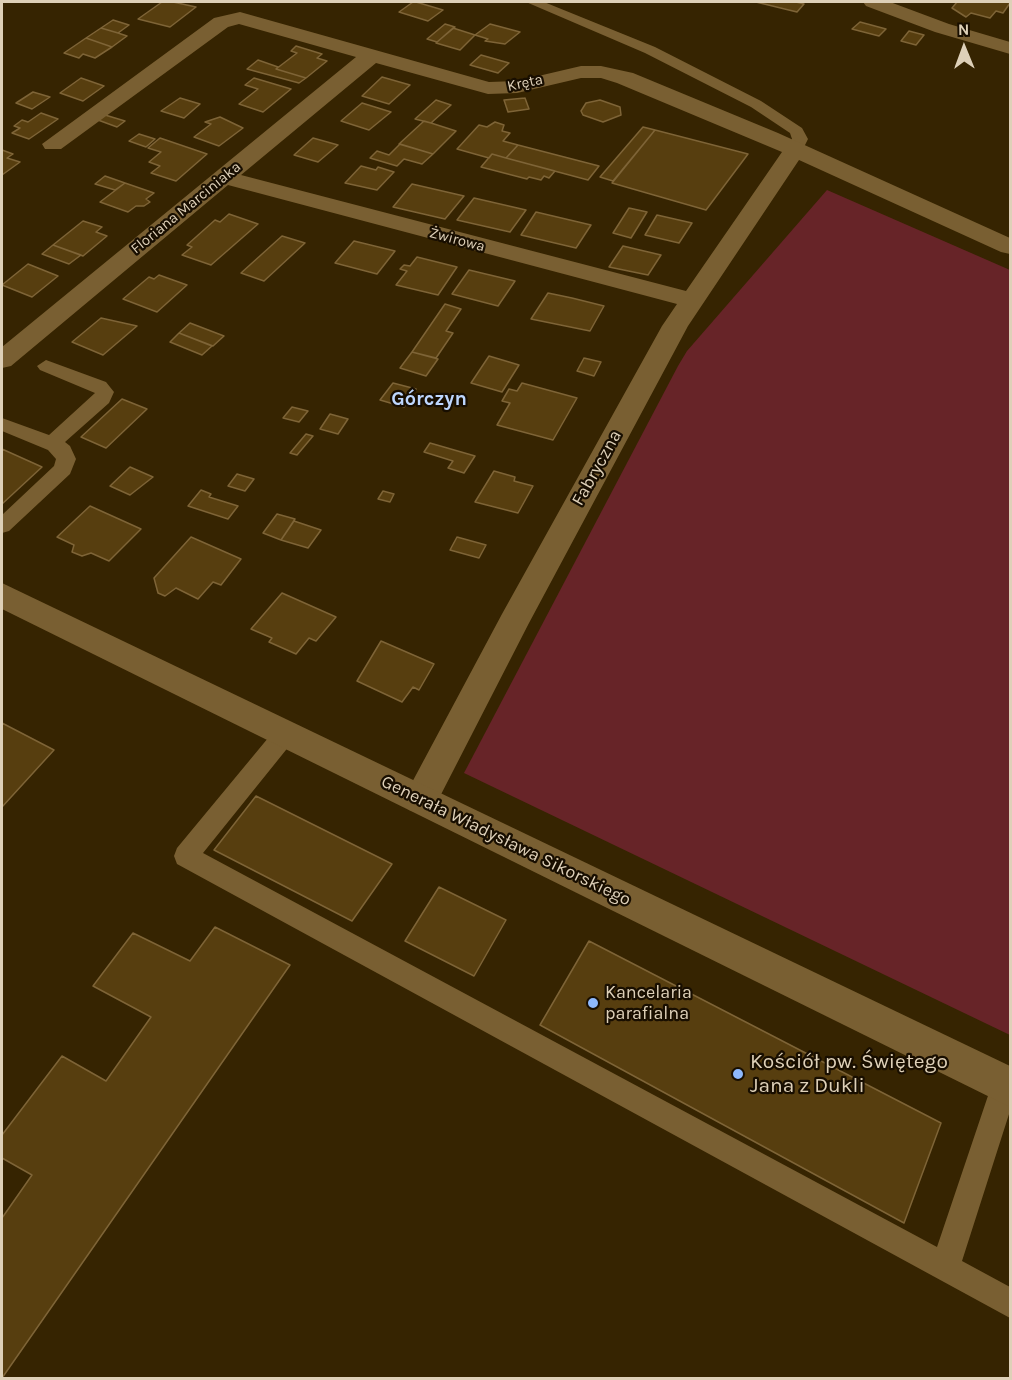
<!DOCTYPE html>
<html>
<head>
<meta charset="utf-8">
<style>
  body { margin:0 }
  #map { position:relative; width:1012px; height:1380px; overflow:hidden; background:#362401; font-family:Karla,sans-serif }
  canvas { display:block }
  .frame { position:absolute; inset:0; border:3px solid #ded0b8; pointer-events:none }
  .north { position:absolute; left:934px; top:18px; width:60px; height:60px; -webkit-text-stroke:4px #180e00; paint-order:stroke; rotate:359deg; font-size:16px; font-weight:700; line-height:24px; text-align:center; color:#ded0b8 }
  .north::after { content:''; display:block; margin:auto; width:21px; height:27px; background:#ded0b8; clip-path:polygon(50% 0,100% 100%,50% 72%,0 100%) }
</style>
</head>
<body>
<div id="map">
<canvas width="1012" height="1380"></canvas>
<div class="frame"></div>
<div class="north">N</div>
</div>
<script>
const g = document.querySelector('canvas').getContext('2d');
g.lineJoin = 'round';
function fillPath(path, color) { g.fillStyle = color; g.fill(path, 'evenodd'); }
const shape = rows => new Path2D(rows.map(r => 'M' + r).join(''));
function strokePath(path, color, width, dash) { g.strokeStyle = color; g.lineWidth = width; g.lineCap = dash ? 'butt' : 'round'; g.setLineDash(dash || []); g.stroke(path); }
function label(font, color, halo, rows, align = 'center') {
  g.font = font + ' Karla,sans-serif'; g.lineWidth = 4.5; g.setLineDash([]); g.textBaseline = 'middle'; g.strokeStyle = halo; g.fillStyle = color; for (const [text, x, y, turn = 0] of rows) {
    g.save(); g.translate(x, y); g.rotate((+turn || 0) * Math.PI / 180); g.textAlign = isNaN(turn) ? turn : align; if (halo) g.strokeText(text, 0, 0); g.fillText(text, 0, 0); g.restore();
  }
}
const green = shape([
  [827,190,1010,270,1010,1035,464,773,678,366,687,351]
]);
const building = shape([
  [162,2,173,2,196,7,170,27,138,19,162,2],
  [413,2,416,2,443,10,428,21,399,12,413,2],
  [756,2,796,2,804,4,797,12,756,2],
  [957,2,1010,2,1010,3,1003,13,996,11,990,18,971,13,966,17,952,8,957,2],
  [113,20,129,25,118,33,101,28,113,20],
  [860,22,886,29,879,36,852,29,860,22],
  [445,24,455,27,437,42,427,39,445,24],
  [490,24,520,32,505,44,485,41,488,39,475,35,490,24],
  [101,28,118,33,127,36,112,47,86,38,101,28],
  [453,28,475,35,460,50,436,43,453,28],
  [909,31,924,35,916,45,901,41,909,31],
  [86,38,112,47,95,58,83,54,79,58,64,53,86,38],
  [296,46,322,54,317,58,327,61,306,78,276,69,297,53,291,51,296,46],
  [481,55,509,63,498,73,470,65,481,55],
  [258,60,278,67,276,69,306,78,299,83,247,69,258,60],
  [382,77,410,85,389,104,362,96,382,77],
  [81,78,104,86,83,101,60,93,81,78],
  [254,78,291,89,263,112,239,104,258,89,245,85,254,78],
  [33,92,50,97,32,109,16,103,33,92],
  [180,98,200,104,184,118,161,111,180,98],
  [525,98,529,109,508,112,504,100,525,98],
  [436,100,451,105,431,123,415,119,436,100],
  [600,100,620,107,621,115,603,122,583,115,581,111,586,103,600,100],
  [362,103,391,112,369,130,341,121,362,103],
  [41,113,58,119,29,139,12,133,20,128,14,126,22,120,28,122,41,113],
  [105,115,125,121,117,127,98,120,105,115],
  [220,117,243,128,219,146,194,137,211,124,205,122,220,117],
  [424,121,431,123,456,131,433,154,399,144,424,121],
  [495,122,504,125,502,131,510,133,503,141,518,145,506,158,492,154,489,158,457,149,479,125,487,127,495,122],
  [643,127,655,130,613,181,600,177,643,127],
  [655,130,748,154,706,210,612,183,655,130],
  [139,134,155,139,146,147,129,141,139,134],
  [160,138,207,154,176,181,151,173,160,166,149,162,161,152,148,148,160,138],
  [313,138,338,145,318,162,294,155,313,138],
  [400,144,433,154,422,164,404,159,397,166,370,158,377,151,389,155,400,144],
  [518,145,599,166,588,180,506,158,518,145],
  [2,150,13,154,7,158,20,162,2,175,2,150],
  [492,154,506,158,555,171,549,178,544,176,541,180,529,177,527,179,481,167,492,154],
  [361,166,376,170,378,167,394,172,377,190,345,183,361,166],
  [105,176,125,183,115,190,95,184,105,176],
  [125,183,154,193,146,199,150,202,144,206,136,206,128,212,100,202,125,183],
  [412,184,464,196,445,219,393,207,412,184],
  [474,198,526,210,510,232,457,220,474,198],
  [629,208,647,212,631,238,613,233,629,208],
  [536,212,591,225,576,248,521,235,536,212],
  [229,214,258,224,211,265,182,255,192,247,187,245,215,220,220,222,229,214],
  [657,215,692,223,679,243,645,235,657,215],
  [83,221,102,227,96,232,107,236,83,256,53,245,83,221],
  [282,236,305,243,264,281,241,273,282,236],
  [354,241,395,251,377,274,335,263,354,241],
  [53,245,81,255,69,264,42,254,53,245],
  [623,246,661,255,648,275,609,267,623,246],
  [417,257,457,267,438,295,396,285,407,271,400,269,404,265,410,266,417,257],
  [28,264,58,276,32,297,2,285,28,264],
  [469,270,515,281,498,306,452,294,469,270],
  [159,275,187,285,157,312,123,299,149,277,154,279,159,275],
  [548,293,572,298,604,306,590,331,531,319,548,293],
  [445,304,461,309,446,331,453,333,436,358,412,352,445,304],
  [101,318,137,326,103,355,72,342,101,318],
  [190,323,224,336,213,346,179,333,190,323],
  [179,333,212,346,202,355,170,342,179,333],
  [412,352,438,359,426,376,400,368,412,352],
  [489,356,519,365,502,392,471,383,489,356],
  [584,358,601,362,594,376,577,371,584,358],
  [393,383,416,389,404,407,380,400,393,383],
  [522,383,577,398,553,440,497,425,510,403,502,401,509,389,517,391,522,383],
  [122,399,147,409,106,448,81,437,122,399],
  [292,407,308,411,299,422,283,418,292,407],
  [330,414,348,419,338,434,320,429,330,414],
  [306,434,313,436,297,455,290,453,306,434],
  [430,443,475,456,464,473,448,468,453,461,424,452,430,443],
  [2,449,42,467,2,504,2,449],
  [130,467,153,477,130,495,110,486,130,467],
  [494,471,515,477,514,481,533,486,518,513,475,502,494,471],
  [237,474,254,479,245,491,228,486,237,474],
  [201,490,211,494,209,497,238,506,228,519,188,506,201,490],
  [383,491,394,494,390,502,378,499,383,491],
  [90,506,141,529,109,561,91,553,82,556,72,552,74,545,57,537,90,506],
  [277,514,295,519,281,540,263,533,277,514],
  [294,521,321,530,308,548,281,540,294,521],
  [191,537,241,559,221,585,213,582,198,599,176,588,165,596,158,593,154,578,191,537],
  [457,537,486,545,479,558,450,550,457,537],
  [282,593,336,617,316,641,309,638,296,654,269,642,272,638,251,629,282,593],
  [381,641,434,664,419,690,413,687,402,702,357,681,381,641],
  [2,723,54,750,2,807,2,723],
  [256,796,392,864,352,921,214,850,256,796],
  [439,887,506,920,474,976,405,941,439,887],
  [215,927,290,965,2,1378,2,1218,32,1175,2,1158,2,1135,62,1056,106,1081,151,1017,93,986,133,933,190,961,215,927],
  [589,941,941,1123,904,1223,540,1025,589,941]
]);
const lane = shape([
  [526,2,544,2,655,47,761,101,802,128,808,139,803,149,800,152,790,152,787,149,792,139,790,133,751,107,645,53,526,2],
  [46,360,106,382,114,392,109,403,65,442,70,446,76,459,70,474,9,531,2,533,2,515,54,466,56,459,48,450,2,431,2,418,49,435,95,393,40,370,37,366,46,360],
  [286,724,294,726,298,733,294,740,203,853,937,1247,995,1075,1005,1071,1010,1074,1010,1111,962,1261,1010,1287,1010,1318,177,864,174,856,177,848,278,726,286,724]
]);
const street = shape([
  [863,2,890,2,949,24,1010,42,1010,54,935,32,866,6,863,2],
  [240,12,489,82,517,81,581,66,601,66,633,73,778,133,1010,238,1010,254,1001,252,799,160,688,326,529,623,433,810,421,814,409,810,403,799,409,788,502,614,662,326,677,304,228,185,11,366,2,368,2,347,356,57,239,24,228,27,61,149,45,149,42,144,214,18,240,12],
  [376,63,488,94,517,93,581,78,601,78,617,83,782,152,686,291,241,175,376,63]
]);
const secondary = shape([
  [2,583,1010,1066,1010,1107,2,609,2,583]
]);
const markers = [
  [593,1003,6,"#8eb9fd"],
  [738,1074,6,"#8eb9fd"]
];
const farStreetnames = [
  ["Kręta",525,83,-12],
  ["Floriana Marciniaka",186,208,-39],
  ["Żwirowa",457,240,15]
];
const streetNames = [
  ["Fabryczna",597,468,-61],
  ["Generała Władysława Sikorskiego",506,841,26]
];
const poiNames = [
  ["Kancelaria",605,993],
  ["parafialna",605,1014]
];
const neighbourhoodNames = [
  ["Górczyn",429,399]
];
const nearPoinames = [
  ["Kościół pw. Świętego",750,1062],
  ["Jana z Dukli",750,1086]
];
fillPath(green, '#672428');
fillPath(building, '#573e0f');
strokePath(building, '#7e6437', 1.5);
fillPath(lane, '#795f32');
fillPath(street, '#795f32');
fillPath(secondary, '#795f32');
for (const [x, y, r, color] of markers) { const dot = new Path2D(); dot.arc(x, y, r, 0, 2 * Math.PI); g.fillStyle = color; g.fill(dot); strokePath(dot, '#180e00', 2); }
label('15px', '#ded0b8', '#180e00', farStreetnames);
label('18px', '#ded0b8', '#180e00', streetNames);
label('18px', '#ded0b8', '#180e00', poiNames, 'left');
label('bold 20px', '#bed7fe', '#180e00', neighbourhoodNames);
label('21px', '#ded0b8', '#180e00', nearPoinames, 'left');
</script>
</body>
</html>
